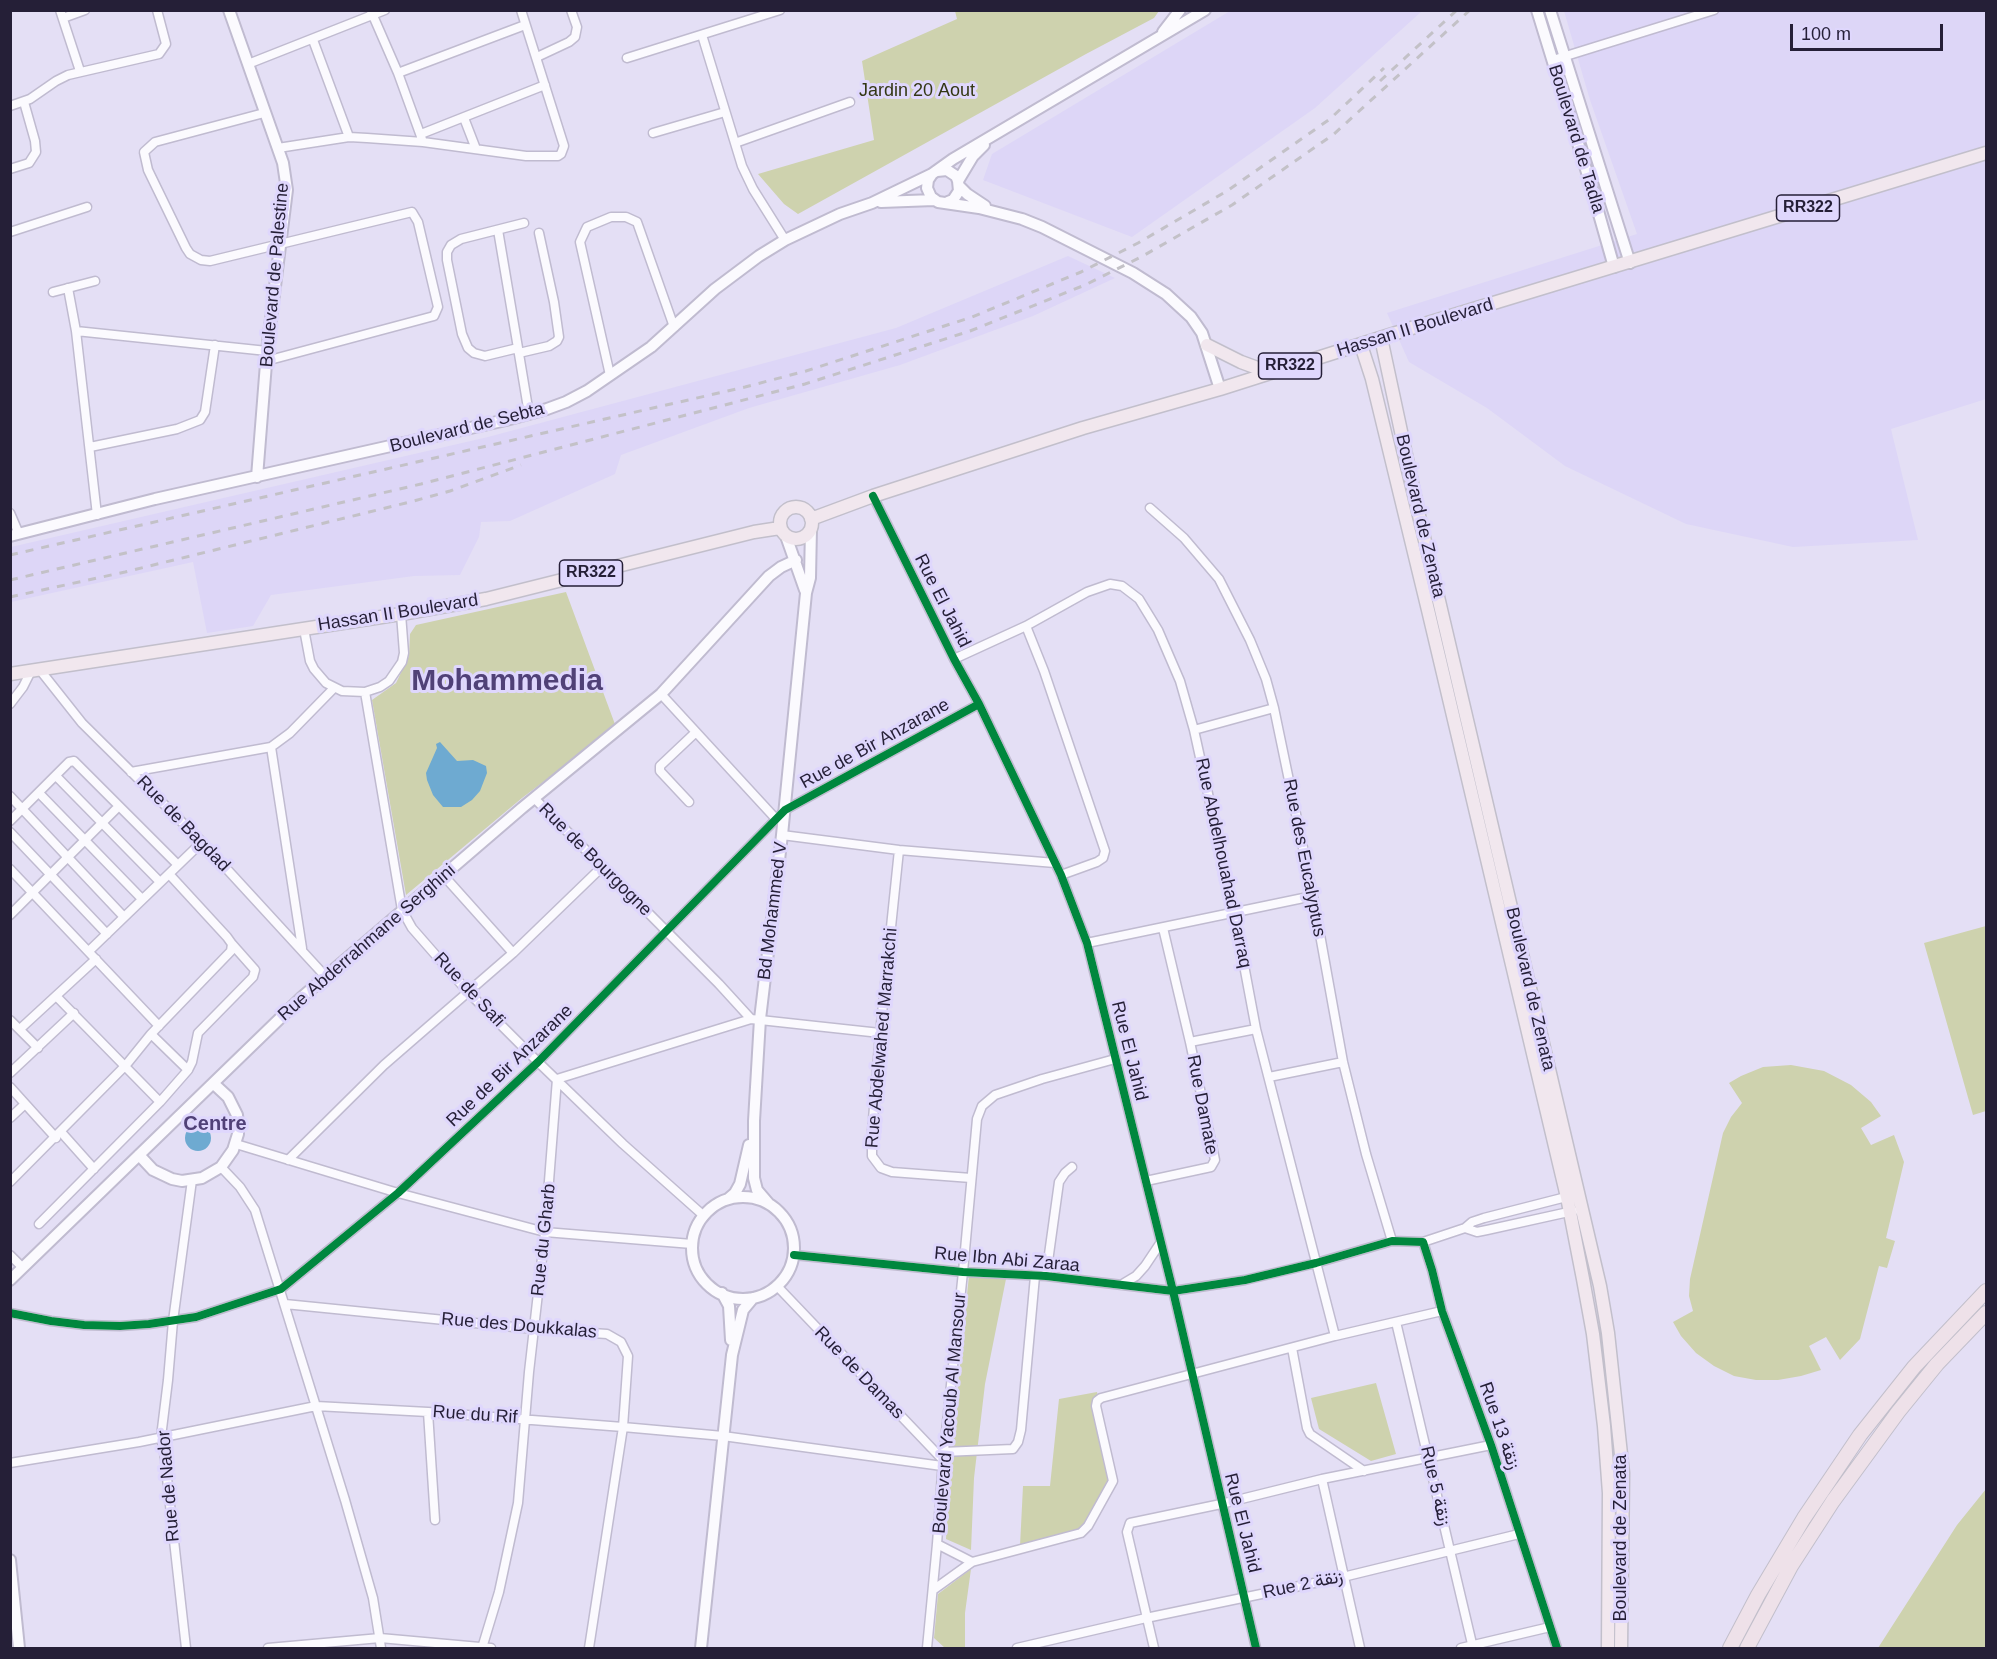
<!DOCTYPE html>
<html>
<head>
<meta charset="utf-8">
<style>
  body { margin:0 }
  #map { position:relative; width:1997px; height:1659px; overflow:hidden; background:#e4dff5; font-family:Arial,sans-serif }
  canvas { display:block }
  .frame { position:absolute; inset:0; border:12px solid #251f37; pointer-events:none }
  .scale { position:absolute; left:1790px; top:24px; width:153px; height:27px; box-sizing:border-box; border:3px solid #251f37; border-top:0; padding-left:8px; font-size:18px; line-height:21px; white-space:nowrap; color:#251f37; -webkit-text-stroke:4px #dfd7fd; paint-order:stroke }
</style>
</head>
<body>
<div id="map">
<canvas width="1997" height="1659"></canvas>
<div class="frame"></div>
<div class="scale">100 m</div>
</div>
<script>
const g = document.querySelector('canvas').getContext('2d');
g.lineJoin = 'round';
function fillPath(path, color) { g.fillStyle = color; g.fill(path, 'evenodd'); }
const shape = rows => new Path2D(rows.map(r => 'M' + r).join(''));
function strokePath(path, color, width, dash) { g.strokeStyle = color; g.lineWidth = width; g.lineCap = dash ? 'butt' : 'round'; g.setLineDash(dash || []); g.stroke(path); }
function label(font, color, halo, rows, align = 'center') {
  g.font = font + ' Arial,Vazirmatn,sans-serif'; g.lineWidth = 6; g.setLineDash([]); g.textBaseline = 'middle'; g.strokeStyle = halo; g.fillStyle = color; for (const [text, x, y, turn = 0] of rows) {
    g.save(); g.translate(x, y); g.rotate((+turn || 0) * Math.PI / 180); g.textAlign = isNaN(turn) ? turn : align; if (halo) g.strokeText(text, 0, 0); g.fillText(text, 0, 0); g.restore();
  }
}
const built = shape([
  [1230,11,1422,11,1315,108,1132,237,983,180,992,154],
  [1564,11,1986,11,1986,399,1891,429,1918,540,1793,547,1686,524,1565,466,1487,408,1409,362,1387,313,1637,234,1590,100],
  [1068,256,1115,278,1033,316,900,365,749,408,621,455,615,474,510,521,481,522,479,537,460,575,414,576,271,595,253,626,207,633,193,562,11,602,11,547,488,437,896,328]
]);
const green = shape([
  [955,11,1159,11,1154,18,1086,54,798,214,784,204,758,174,874,140,862,61,957,19],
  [566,592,616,727,522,798,406,895,372,700,396,683,409,656,410,634,416,625],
  [1986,926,1986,1111,1973,1115,1924,943],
  [1791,1065,1824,1071,1851,1085,1871,1102,1881,1116,1861,1128,1871,1145,1894,1135,1904,1162,1886,1238,1895,1241,1887,1268,1879,1266,1860,1339,1840,1360,1826,1337,1809,1346,1821,1370,1801,1376,1778,1380,1756,1380,1734,1376,1714,1366,1696,1353,1681,1336,1673,1322,1693,1311,1689,1296,1690,1279,1723,1133,1731,1117,1742,1103,1729,1083,1741,1076,1763,1067],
  [1007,1274,985,1384,974,1478,971,1550,946,1539,951,1456,969,1275],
  [1376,1383,1396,1454,1371,1461,1319,1429,1311,1398],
  [1097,1392,1114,1475,1077,1540,1020,1546,1023,1486,1050,1486,1059,1399],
  [1986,1489,1986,1648,1878,1648,1957,1525],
  [971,1569,965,1613,965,1648,945,1648,934,1638,938,1594]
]);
const water = shape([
  [440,742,457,761,473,760,486,766,487,773,480,791,472,800,461,807,443,807,433,795,427,780,426,773,437,748,436,744],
  '185 1138a13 13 0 1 1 26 0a13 13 0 1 1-26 0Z'
]);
const minor = shape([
  [60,10,80,71],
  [371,11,398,73,423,142],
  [63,18,85,10],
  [702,35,742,166,753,189,785,240],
  [313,40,349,137],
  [537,57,569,42,575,37,577,27,571,10],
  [627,58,780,10],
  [1553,60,1714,10],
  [248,64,385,10],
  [398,73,525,25],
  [10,106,30,99,56,81,68,75,159,54,166,44,157,10],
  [264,113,155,142,144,152,148,170,186,248,190,254,201,260,210,261,412,212,418,222,438,307,434,316,266,361],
  [464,118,476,149],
  [653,133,725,112],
  [421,134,545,85],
  [735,143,850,102],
  [278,148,349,137,367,138,423,142,526,156,558,156,561,154,564,146,521,10],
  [10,169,29,163,36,152,35,141,24,102],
  [524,223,461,239,451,245,447,252,447,260,462,334,468,348,474,353,485,356,518,348,529,414],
  [498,230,518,348],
  [10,232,87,207],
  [68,288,76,331,97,515],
  [53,292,95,281],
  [76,331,267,351],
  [519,353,549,346,557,341,559,337,554,302,539,233],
  [610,375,580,242,587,227,611,217,626,217,637,222,674,327],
  [90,447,177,429,200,420,205,412,215,345],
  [873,496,954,659,979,704,1061,875,1087,943,1173,1291,1256,1648],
  [1150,508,1184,538,1219,579,1250,640,1266,679,1274,708,1313,896,1343,1062,1366,1154,1392,1241],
  [10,513,19,534],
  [1026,626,1044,671,1105,851,1103,858,1097,862,1061,875],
  [304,629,310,661,314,669,326,683,342,691,365,692,380,687,389,681,402,662,404,653,401,614],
  [954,659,1026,626,1087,592,1110,584,1122,586,1139,599,1158,630,1180,681,1194,730,1234,912,1256,1029,1335,1336],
  [40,670,82,723,202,842,326,977],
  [365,692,402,910,412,928,468,992,538,1062,623,1144,704,1216],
  [661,694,776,819],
  [10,704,23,687,31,671],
  [1194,730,1274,708],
  [271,747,302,948],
  [131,772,271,747,290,733,334,688],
  [56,776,160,882],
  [39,793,142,899],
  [10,796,124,917],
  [534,798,719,984,751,1019,880,1033],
  [689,802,660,771,660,766,696,732],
  [10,821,69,762,74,761,178,865],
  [10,832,107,934],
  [782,835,899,850,1055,863],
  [899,850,880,1033,872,1132,872,1156,881,1168,892,1172,971,1178],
  [10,869,159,1026],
  [444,876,513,953],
  [10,915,119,806],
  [1087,943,1313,896],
  [89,951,202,842],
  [56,996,160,1102],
  [10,1020,38,1048],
  [20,1029,96,959],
  [151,1034,188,1070],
  [1190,1042,1256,1029],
  [10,1073,74,1013],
  [1269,1077,1343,1062],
  [10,1087,56,1138],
  [10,1118,25,1104],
  [61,1132,94,1169],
  [236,1144,398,1193,545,1232,692,1244],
  [288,1160,384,1065,513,953,603,866],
  [221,1167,240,1187,255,1210,345,1500,373,1598,381,1648],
  [1146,1181,1211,1167,1215,1160,1190,1042,1163,928],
  [10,1182,126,1065,151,1034,231,951,232,944,227,937,169,874],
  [39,1224,160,1102,188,1070,192,1062,198,1033,253,977,255,970,232,944],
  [1465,1228,1477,1232,1487,1230,1573,1211],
  [1423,1242,1465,1228,1472,1222,1484,1218,1570,1196],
  [10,1255,23,1268],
  [794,1255,963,1272,1046,1276,1173,1291,1245,1280,1316,1263,1392,1241,1423,1242,1432,1270,1442,1311,1491,1445,1557,1648],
  [1046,1276,1059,1182,1065,1173,1072,1167],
  [1121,1285,1136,1276,1145,1266,1161,1242],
  [777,1286,943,1460],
  [285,1304,534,1329,607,1334,621,1342,628,1356,623,1427,589,1648],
  [10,1313,51,1321,84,1325,120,1326,149,1324,196,1317,281,1289,398,1193,538,1062,785,810,979,704],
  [1396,1322,1473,1648],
  [1292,1348,1307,1428,1310,1434,1364,1471],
  [428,1412,435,1520],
  [943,1452,1013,1449,1018,1442,1021,1430,1035,1276],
  [10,1463,139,1442,316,1406,428,1412,623,1427,723,1436,942,1466],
  [1322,1479,1360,1648],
  [972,1562,1081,1533,1088,1526,1113,1481,1096,1406,1097,1401,1101,1398,1335,1336,1442,1311],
  [933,1590,972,1562,937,1544],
  [186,1648,164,1451,161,1437,168,1380,173,1321,192,1180],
  [268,1648,380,1638,491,1648],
  [482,1648,499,1592,518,1503,529,1372,545,1232,557,1079,751,1019],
  [927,1648,937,1544,943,1460,963,1272,977,1119,982,1106,995,1095,1042,1079,1115,1059],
  [1017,1648,1146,1618,1343,1577,1519,1534],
  [1154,1648,1127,1532,1130,1523,1221,1504,1322,1479,1491,1445],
  [1461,1648,1550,1627]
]);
const tertiary = shape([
  [229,10,283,163,287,190,267,351,257,477],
  [1205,10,953,159,932,174,928,180,927,188,931,197,938,202,979,208,1022,219,1042,227,1133,273,1166,294,1191,317,1202,333,1220,389],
  [1163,32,1180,10],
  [937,171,947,170,956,176,958,181,959,191,953,200,948,202],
  [958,181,973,156,984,145],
  [959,186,967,194,985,206],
  [881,202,934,200],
  [10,536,155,499,506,420,547,409,566,402,587,391,651,347,715,289,759,256,785,240,840,214,872,203,932,174],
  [786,536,805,590],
  [139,1155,153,1170,172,1179,182,1181,202,1178,221,1167,233,1150,238,1134,238,1124,237,1115,228,1097,214,1084],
  '692 1248a51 51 0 1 1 102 0a51 51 0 1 1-102 0Z',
  [728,1199,735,1193,740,1184,749,1145],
  [769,1204,757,1190,754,1178,754,1121,760,1019,782,835,806,593,810,578,811,528],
  [10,1280,302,997,522,808,661,694,769,576,781,567,796,560],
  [722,1293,729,1306,731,1340],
  [10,1560,19,1648],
  [701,1648,732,1355,743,1310,753,1298]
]);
const secondary = shape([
  [1537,10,1589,179,1614,267],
  [1550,10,1630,263]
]);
const primary = shape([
  [1381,338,1420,520,1600,1286,1608,1333,1623,1473,1621,1648],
  [1207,345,1241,362,1271,373],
  [1361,345,1372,379,1428,610,1567,1197,1583,1279,1593,1334,1604,1426,1609,1493,1608,1648],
  '780 523a16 16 0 1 1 32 0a16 16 0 1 1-32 0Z',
  [811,519,873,496,1083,428,1220,389,1418,326,1986,153],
  [10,674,401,614,486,599,754,532,780,528]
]);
const trunk = shape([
  [1730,1648,1758,1595,1804,1518,1860,1435,1914,1367,1986,1291],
  [1747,1648,1791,1566,1833,1501,1898,1412,1937,1364,1986,1313]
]);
const rail = shape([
  [1380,81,1457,10],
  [10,555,745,387,806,371,972,317,1081,272,1138,243,1227,191,1330,119,1384,68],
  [10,580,421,484,740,401,805,384,970,331,1085,285,1141,257,1232,205,1334,134,1470,10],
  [10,597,125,572,414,501,450,491,521,465]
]);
const cycleway = shape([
  [873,496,954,659,979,704,1061,875,1087,943,1173,1291,1256,1648],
  [794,1255,963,1272,1046,1276,1173,1291,1245,1280,1316,1263,1392,1241,1423,1242,1432,1270,1442,1311,1491,1445,1557,1648],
  [10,1313,51,1321,84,1325,120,1326,149,1324,196,1317,281,1289,398,1193,538,1062,785,810,979,704]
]);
const shields = [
  [1808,208,63],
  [1290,366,63],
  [591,573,63]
];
const shieldNames = [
  ["RR322",1808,208],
  ["RR322",1290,366],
  ["RR322",591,573]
];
const parkNames = [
  ["Jardin 20 Aout",917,91]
];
const streetNames = [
  ["Boulevard de Tadla",1576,139,73],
  ["Boulevard de Palestine",275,275,-85],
  ["Hassan II Boulevard",1415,328,-17],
  ["Boulevard de Sebta",467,428,-14],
  ["Boulevard de Zenata",1420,516,77],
  ["Rue El Jahid",942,601,63],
  ["Hassan II Boulevard",398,613,-9],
  ["Rue de Bir Anzarane",875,744,-29],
  ["Rue de Bagdad",183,824,46],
  ["Rue des Eucalyptus",1304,858,79],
  ["Rue de Bourgogne",595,860,45],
  ["Rue Abdelhouahad Darraq",1223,863,78],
  ["Bd Mohammed V",773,911,-83],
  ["Rue Abderrahmane Serghini",367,943,-41],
  ["Boulevard de Zenata",1530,989,77],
  ["Rue de Safi",469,990,47],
  ["Rue Abdelwahed Marrakchi",882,1038,-85],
  ["Rue El Jahid",1129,1051,76],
  ["Rue de Bir Anzarane",510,1066,-44],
  ["Rue Damate",1202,1105,79],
  ["Rue du Gharb",544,1240,-84],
  ["Rue Ibn Abi Zaraa",1007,1260,5],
  ["Rue des Doukkalas",519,1326,5],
  ["Rue de Damas",859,1373,46],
  ["Boulevard Yacoub Al Mansour",950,1413,-85],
  ["Rue du Rif",475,1415,4],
  ["Rue 13 زنقة",1499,1426,71],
  ["Rue de Nador",169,1486,-95],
  ["Rue 5 زنقة",1435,1486,77],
  ["Rue El Jahid",1242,1523,76],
  ["Boulevard de Zenata",1621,1538,-90],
  ["Rue 2 زنقة",1303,1585,-12]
];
const neighbourhoodNames = [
  ["Centre",215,1124]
];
const townNames = [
  ["Mohammedia",507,682]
];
fillPath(built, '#ddd6f7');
fillPath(green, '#ced2ae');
fillPath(water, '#6eaad1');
strokePath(minor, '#c0bbd0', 11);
strokePath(tertiary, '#c0bbd0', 14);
strokePath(secondary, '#c0bbd0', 14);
strokePath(primary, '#c2bfcb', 15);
strokePath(trunk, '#c2bfcb', 16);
strokePath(minor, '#fbfafe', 8);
strokePath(tertiary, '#fbfafe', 10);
strokePath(secondary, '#fbfafe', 10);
strokePath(primary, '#f1e7ee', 12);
strokePath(trunk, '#eee1e9', 14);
strokePath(rail, '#c3c1c7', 3, [8, 8]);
strokePath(cycleway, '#00873e', 8);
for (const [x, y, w] of shields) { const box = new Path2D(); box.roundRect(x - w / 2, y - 13, w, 26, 4.5); g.fillStyle = '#dfd7fd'; g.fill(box); strokePath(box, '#251f37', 1.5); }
label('bold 16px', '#251f37', null, shieldNames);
label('18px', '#333714', '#dfd7fd', parkNames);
label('18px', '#251f37', '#dfd7fd', streetNames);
label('bold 20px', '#504177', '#dfd7fd', neighbourhoodNames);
label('bold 30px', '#504177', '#dfd7fd', townNames);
</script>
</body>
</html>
